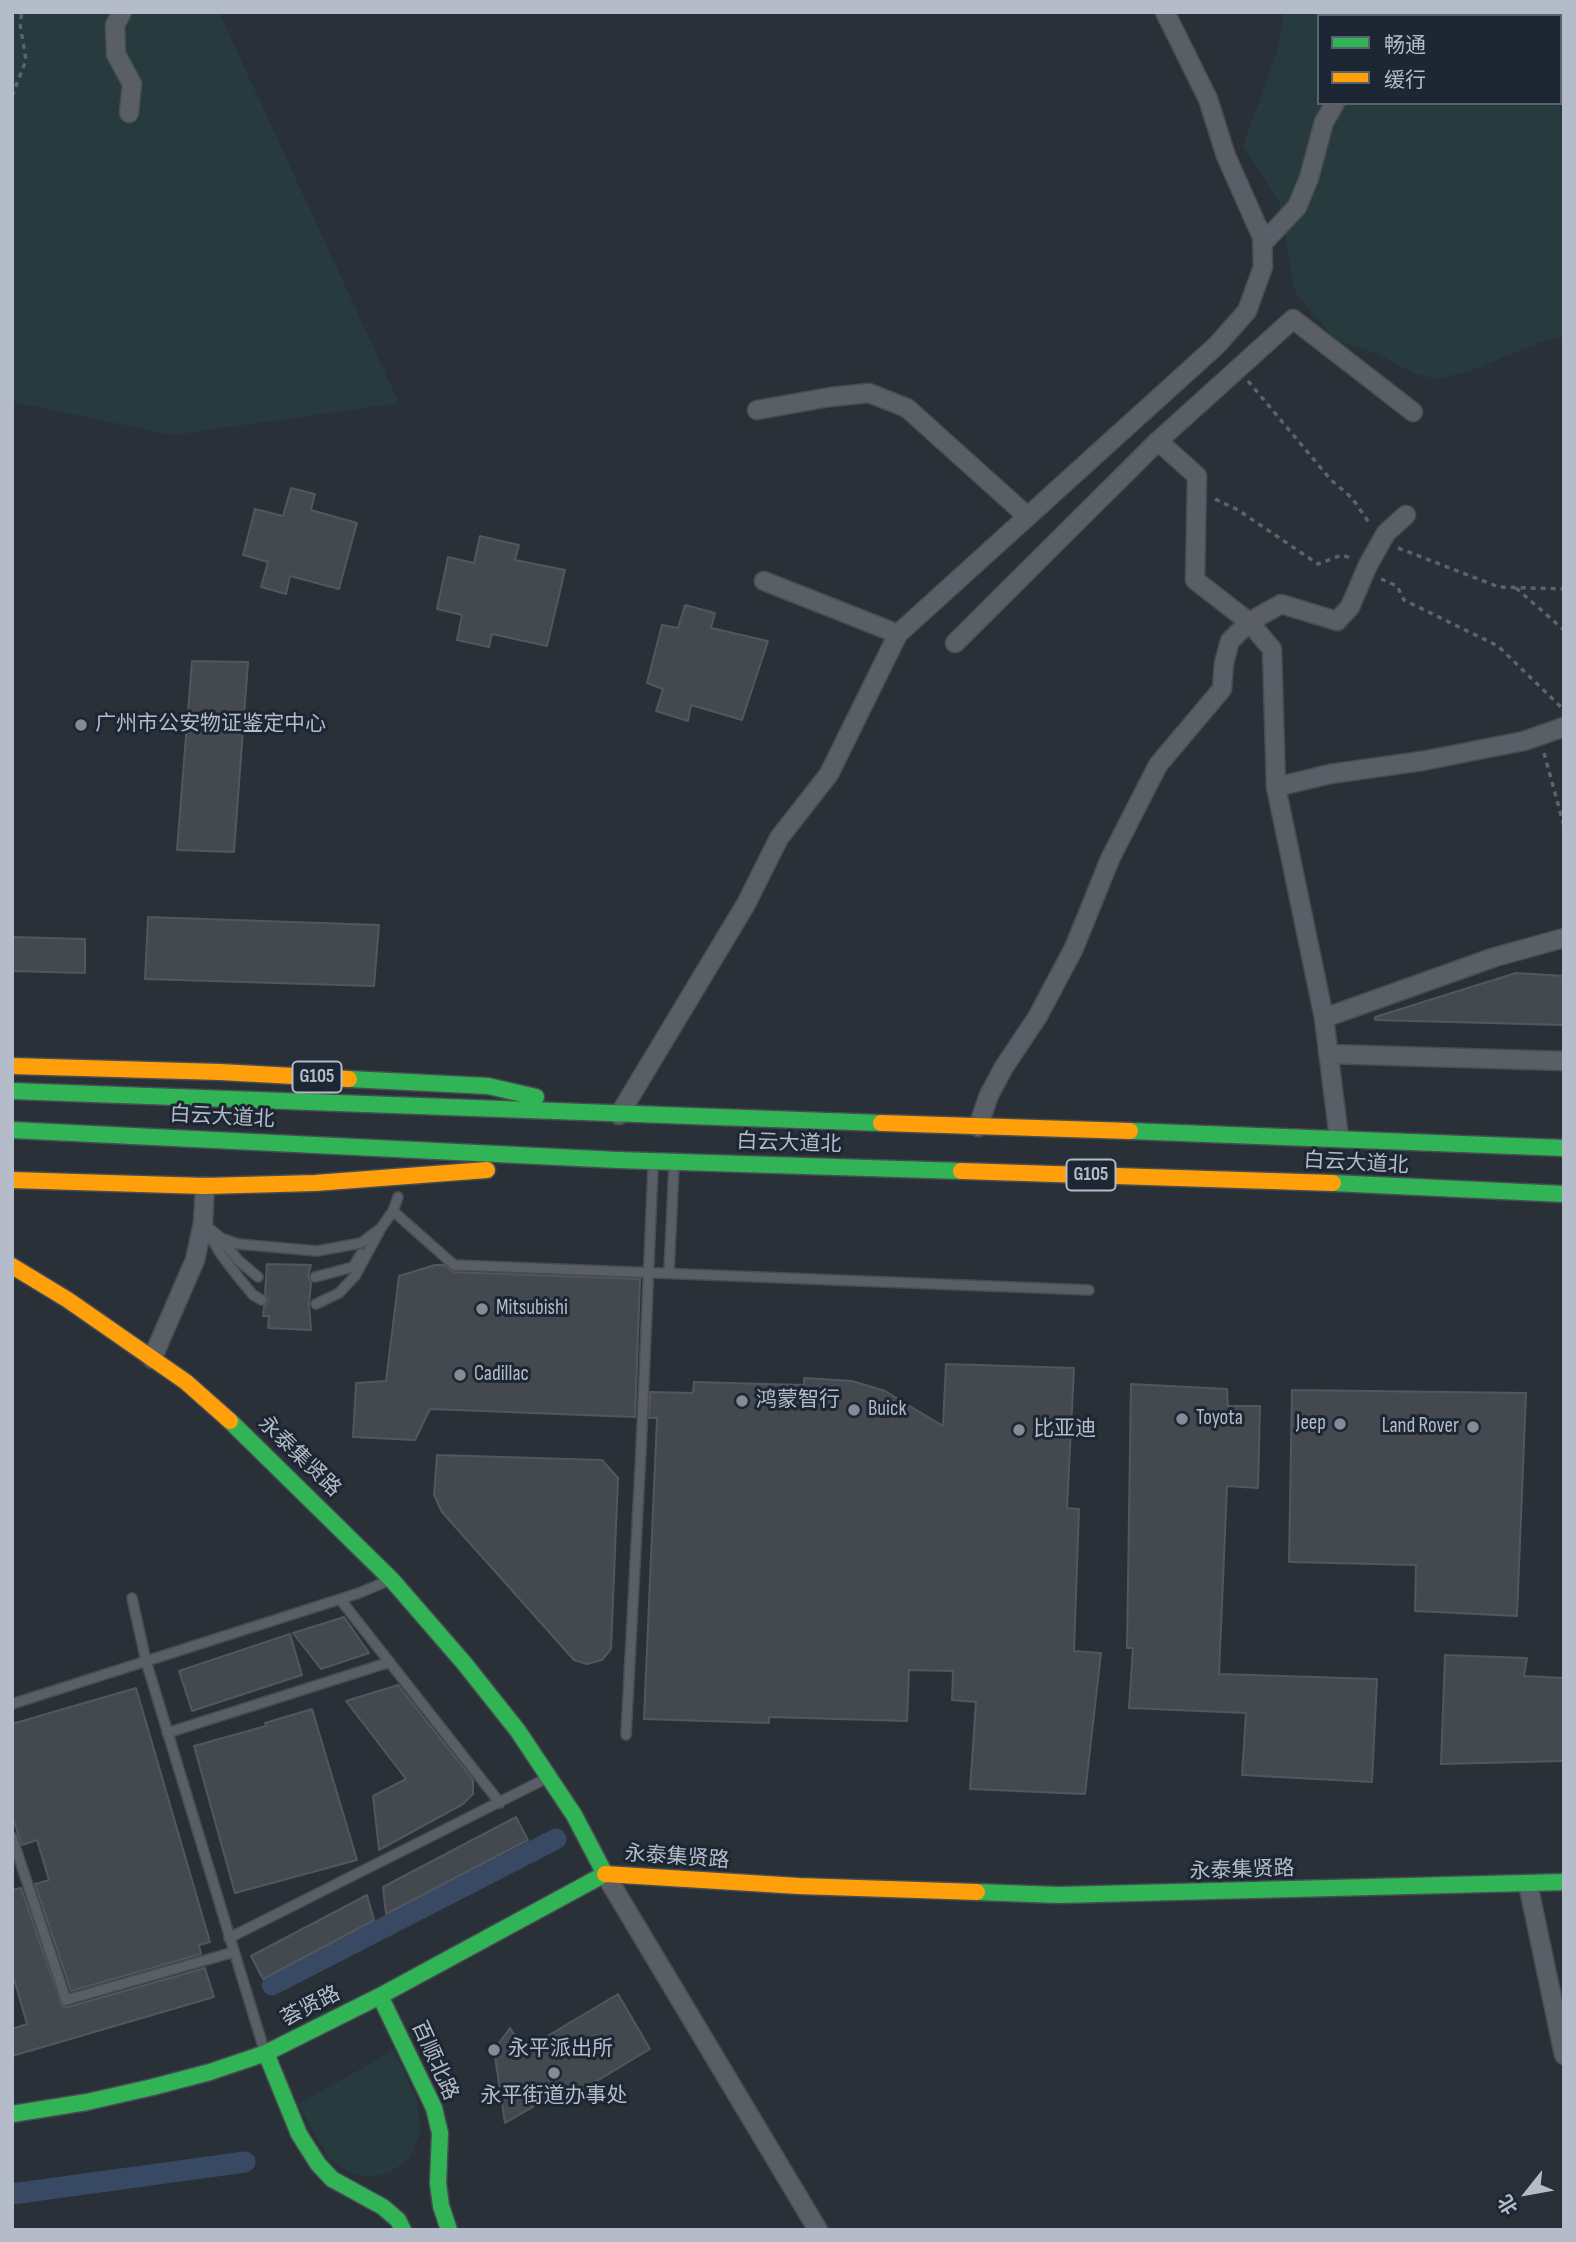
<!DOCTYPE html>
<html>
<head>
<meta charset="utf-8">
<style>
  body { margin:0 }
  #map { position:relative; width:1576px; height:2242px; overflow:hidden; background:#2a3038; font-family:"Sofia Sans Condensed","Noto Sans SC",sans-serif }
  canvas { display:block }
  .frame { position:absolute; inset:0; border:14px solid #b4bcc9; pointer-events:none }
  .legend { position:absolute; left:1317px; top:14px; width:245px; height:91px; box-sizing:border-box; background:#1d2633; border:2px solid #59626f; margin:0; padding:9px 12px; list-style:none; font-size:21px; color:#b4bcc9 }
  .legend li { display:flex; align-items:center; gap:14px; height:35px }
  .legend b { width:35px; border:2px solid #59626f }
  .north { position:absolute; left:1492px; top:2158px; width:70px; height:70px; -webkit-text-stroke:5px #1d2633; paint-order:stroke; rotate:239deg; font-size:19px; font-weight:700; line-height:28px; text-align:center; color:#b4bcc9 }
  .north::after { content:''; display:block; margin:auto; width:24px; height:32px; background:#b4bcc9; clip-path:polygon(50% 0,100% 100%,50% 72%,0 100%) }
</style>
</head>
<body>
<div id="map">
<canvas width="1576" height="2242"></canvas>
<div class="frame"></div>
<ul class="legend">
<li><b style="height:9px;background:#30b455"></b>畅通</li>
<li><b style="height:9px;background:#ff9f0a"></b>缓行</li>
</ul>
<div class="north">北</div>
</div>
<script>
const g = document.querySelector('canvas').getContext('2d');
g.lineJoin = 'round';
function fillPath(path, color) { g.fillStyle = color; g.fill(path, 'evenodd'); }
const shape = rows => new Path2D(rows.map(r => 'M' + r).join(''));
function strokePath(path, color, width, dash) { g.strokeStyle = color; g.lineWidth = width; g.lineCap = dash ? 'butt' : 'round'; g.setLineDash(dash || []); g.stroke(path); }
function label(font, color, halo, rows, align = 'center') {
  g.font = font + ' "Sofia Sans Condensed","Noto Sans SC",sans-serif'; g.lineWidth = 6; g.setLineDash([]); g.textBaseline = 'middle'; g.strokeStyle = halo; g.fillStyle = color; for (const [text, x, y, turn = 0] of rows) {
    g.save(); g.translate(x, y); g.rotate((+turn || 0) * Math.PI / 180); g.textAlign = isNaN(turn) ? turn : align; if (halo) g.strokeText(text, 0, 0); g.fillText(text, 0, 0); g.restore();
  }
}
const green = shape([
  [12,12,219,12,399,403,173,435,12,402],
  [1284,12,1564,12,1564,336,1542,342,1470,371,1437,379,1415,374,1376,353,1335,340,1295,292,1279,202,1243,146,1278,49],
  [1319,16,1560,16,1560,103,1319,103],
  [394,2050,417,2100,421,2131,409,2159,389,2173,371,2177,351,2173,330,2160,298,2104]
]);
const canal = shape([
  [272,1985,556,1839],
  [12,2194,245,2162]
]);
const building = shape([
  [291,488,315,494,311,510,357,523,339,589,290,576,286,594,261,587,268,562,243,555,255,509,283,516,291,488],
  [480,536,519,545,515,560,565,570,547,646,492,634,489,647,457,640,462,615,437,609,448,557,474,563,480,536],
  [685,605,715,613,711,628,768,641,742,720,691,705,688,721,656,711,663,689,647,683,662,625,678,628,685,605],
  [192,661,248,662,234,852,177,850,192,661],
  [148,917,379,925,374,986,145,979,148,917],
  [12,937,85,939,85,973,12,971,12,937],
  [1516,973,1564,976,1564,1025,1375,1020,1375,1017,1516,973],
  [267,1264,311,1265,308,1276,311,1283,309,1304,311,1330,268,1328,269,1316,263,1316,264,1307,269,1301,265,1294,267,1264],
  [435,1265,444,1265,454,1272,640,1279,635,1417,430,1409,415,1440,353,1437,356,1383,386,1381,399,1276,435,1265],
  [946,1364,1074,1368,1067,1508,1079,1509,1074,1651,1101,1653,1085,1794,970,1789,976,1702,952,1700,953,1671,909,1670,907,1721,769,1717,769,1723,644,1719,657,1418,649,1418,650,1392,693,1393,694,1382,804,1385,804,1378,852,1381,885,1391,943,1426,946,1364],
  [1131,1384,1227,1389,1228,1406,1260,1406,1258,1488,1227,1486,1219,1674,1377,1679,1372,1782,1242,1775,1246,1713,1129,1708,1133,1648,1127,1648,1131,1384],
  [1292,1390,1526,1393,1517,1616,1415,1611,1416,1565,1289,1562,1292,1390],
  [437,1455,602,1460,618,1478,611,1649,602,1660,587,1664,574,1660,442,1512,434,1495,437,1455],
  [344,1617,369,1653,321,1669,293,1633,344,1617],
  [290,1634,302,1675,192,1711,179,1671,290,1634],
  [1445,1655,1527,1658,1524,1676,1564,1678,1564,1761,1441,1764,1445,1655],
  [398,1685,473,1780,473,1794,463,1804,379,1850,373,1796,406,1779,346,1701,398,1685],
  [136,1688,210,1942,199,1945,201,1954,71,1991,35,1884,49,1880,37,1840,22,1845,12,1816,12,1724,136,1688],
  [312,1709,357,1860,235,1893,194,1746,266,1726,265,1723,312,1709],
  [516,1817,528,1840,386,1914,383,1887,516,1817],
  [21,1888,62,2006,68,2007,205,1968,214,1997,12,2056,12,2029,27,2024,12,1972,12,1890,21,1888],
  [367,1895,374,1920,263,1979,251,1956,367,1895],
  [618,1994,650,2049,557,2105,552,2096,505,2123,494,2050,510,2028,524,2050,618,1994]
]);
const path = shape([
  [12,96,26,60,20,24,22,12],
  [1248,381,1331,480,1352,498,1370,524],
  [1215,499,1238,510,1318,564,1342,555,1351,558],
  [1398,548,1499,587,1564,589],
  [1381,579,1397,586,1404,600,1498,646,1562,708],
  [1516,588,1564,630],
  [1544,753,1564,826]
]);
const lane = shape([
  [393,1211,454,1265,1089,1290],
  [203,1223,221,1238,238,1244,317,1251,361,1243,381,1228,393,1211,398,1197],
  [207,1231,220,1253,239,1278,253,1295,262,1300],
  [222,1240,238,1260,258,1277],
  [669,1272,674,1165],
  [315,1277,353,1267,361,1254],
  [316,1304,339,1293,355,1276,379,1232],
  [132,1598,146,1661,265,2053],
  [340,1599,500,1803],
  [12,1704,359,1593,390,1580],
  [167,1733,390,1662],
  [626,1735,641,1451,653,1167],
  [12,1837,66,2000,234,1952],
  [229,1938,547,1778]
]);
const street = shape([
  [122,12,115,25,116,54,132,84,129,113],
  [1377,16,1377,12],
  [1419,16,1424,12],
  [1262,244,1297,207,1309,178,1324,122,1335,103],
  [757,410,830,397,869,393,907,408,1027,516],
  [1158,441,1197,476,1195,580,1249,622,1272,649,1276,787,1324,1018,1339,1138],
  [764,581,898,634],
  [955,643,1158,441,1293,319,1413,412],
  [1276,787,1330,774,1422,761,1524,741,1564,727],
  [1324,1018,1495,957,1564,938],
  [1328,1054,1564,1061],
  [619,1115,746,904,779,838,829,774,898,634,1217,345,1247,311,1263,267,1262,237,1226,156,1208,99,1165,12],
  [978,1127,989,1095,1004,1067,1038,1016,1074,948,1110,859,1158,765,1222,689,1224,663,1230,641,1249,622,1281,604,1337,621,1350,607,1368,565,1386,533,1406,515],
  [152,1359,195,1260,203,1223,205,1186],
  [605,1874,818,2230],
  [1528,1884,1564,2055]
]);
const fast = shape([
  [349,1079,488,1086,536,1097],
  [12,1091,881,1123],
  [12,1130,618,1160,961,1171],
  [1130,1131,1564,1148],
  [1333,1183,1564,1194],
  [230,1421,392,1580,464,1663,518,1731,574,1815,605,1874],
  [977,1892,1059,1895,1564,1882],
  [380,1996,434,2108,440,2133,438,2183,441,2206,449,2230],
  [266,2053,299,2134,318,2164,332,2179,383,2207,398,2220,403,2230],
  [12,2114,87,2102,153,2087,210,2072,266,2053,380,1996,605,1874]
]);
const slow = shape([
  [12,1066,220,1072,349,1079],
  [881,1123,1130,1131],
  [961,1171,1333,1183],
  [12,1180,205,1186,315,1183,487,1170],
  [12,1266,68,1300,186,1382,230,1421],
  [605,1874,799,1886,977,1892]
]);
const markers = [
  [81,725,7,"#848b96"],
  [482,1309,7,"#848b96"],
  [460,1375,7,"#848b96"],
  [742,1401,7,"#848b96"],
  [854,1410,7,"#848b96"],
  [1182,1419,7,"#848b96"],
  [1340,1424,7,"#848b96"],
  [1473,1427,7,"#848b96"],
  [1019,1430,7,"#848b96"],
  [494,2050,7,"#848b96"],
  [554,2073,7,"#848b96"]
];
const shields = [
  [317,1077,49],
  [1091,1175,49]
];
const shieldNames = [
  ["G105",317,1077],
  ["G105",1091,1175]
];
const poiNames = [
  ["广州市公安物证鉴定中心",95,725],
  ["Mitsubishi",496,1309],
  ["Cadillac",474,1375],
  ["鸿蒙智行",756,1401],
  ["Buick",868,1410],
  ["Toyota",1196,1419],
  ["Jeep",1326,1424,"right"],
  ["Land Rover",1459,1427,"right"],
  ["比亚迪",1033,1430],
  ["永平派出所",508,2050],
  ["永平街道办事处",554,2097,"center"]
];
const streetNames = [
  ["白云大道北",222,1118,3],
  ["白云大道北",789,1144,2],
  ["白云大道北",1356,1164,3],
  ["永泰集贤路",299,1457,44],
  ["永泰集贤路",677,1858,4],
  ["永泰集贤路",1242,1871,-2],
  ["荟贤路",311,2007,-27],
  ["百顺北路",434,2061,66]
];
fillPath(green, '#273a3e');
strokePath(canal, '#384963', 21);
fillPath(building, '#444950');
strokePath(building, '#52575f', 2);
strokePath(lane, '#484c53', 12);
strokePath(street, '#484c53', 21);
strokePath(fast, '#484c53', 19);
strokePath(slow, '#484c53', 19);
strokePath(path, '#5d636a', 3.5, [5, 5]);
strokePath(lane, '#5a5e66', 9);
strokePath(street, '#5a5e66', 18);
strokePath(fast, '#30b455', 16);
strokePath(slow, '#ff9f0a', 16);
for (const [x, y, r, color] of markers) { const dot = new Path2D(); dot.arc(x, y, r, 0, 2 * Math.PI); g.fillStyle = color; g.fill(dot); strokePath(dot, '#1d2633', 2.5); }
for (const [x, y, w] of shields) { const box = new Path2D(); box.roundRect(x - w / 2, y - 15.5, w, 31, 5); g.fillStyle = '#1d2633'; g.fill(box); strokePath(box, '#b4bcc9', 2); }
label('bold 19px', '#b4bcc9', null, shieldNames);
label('21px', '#b4bcc9', '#1d2633', poiNames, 'left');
label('21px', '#b4bcc9', '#1d2633', streetNames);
</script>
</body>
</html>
